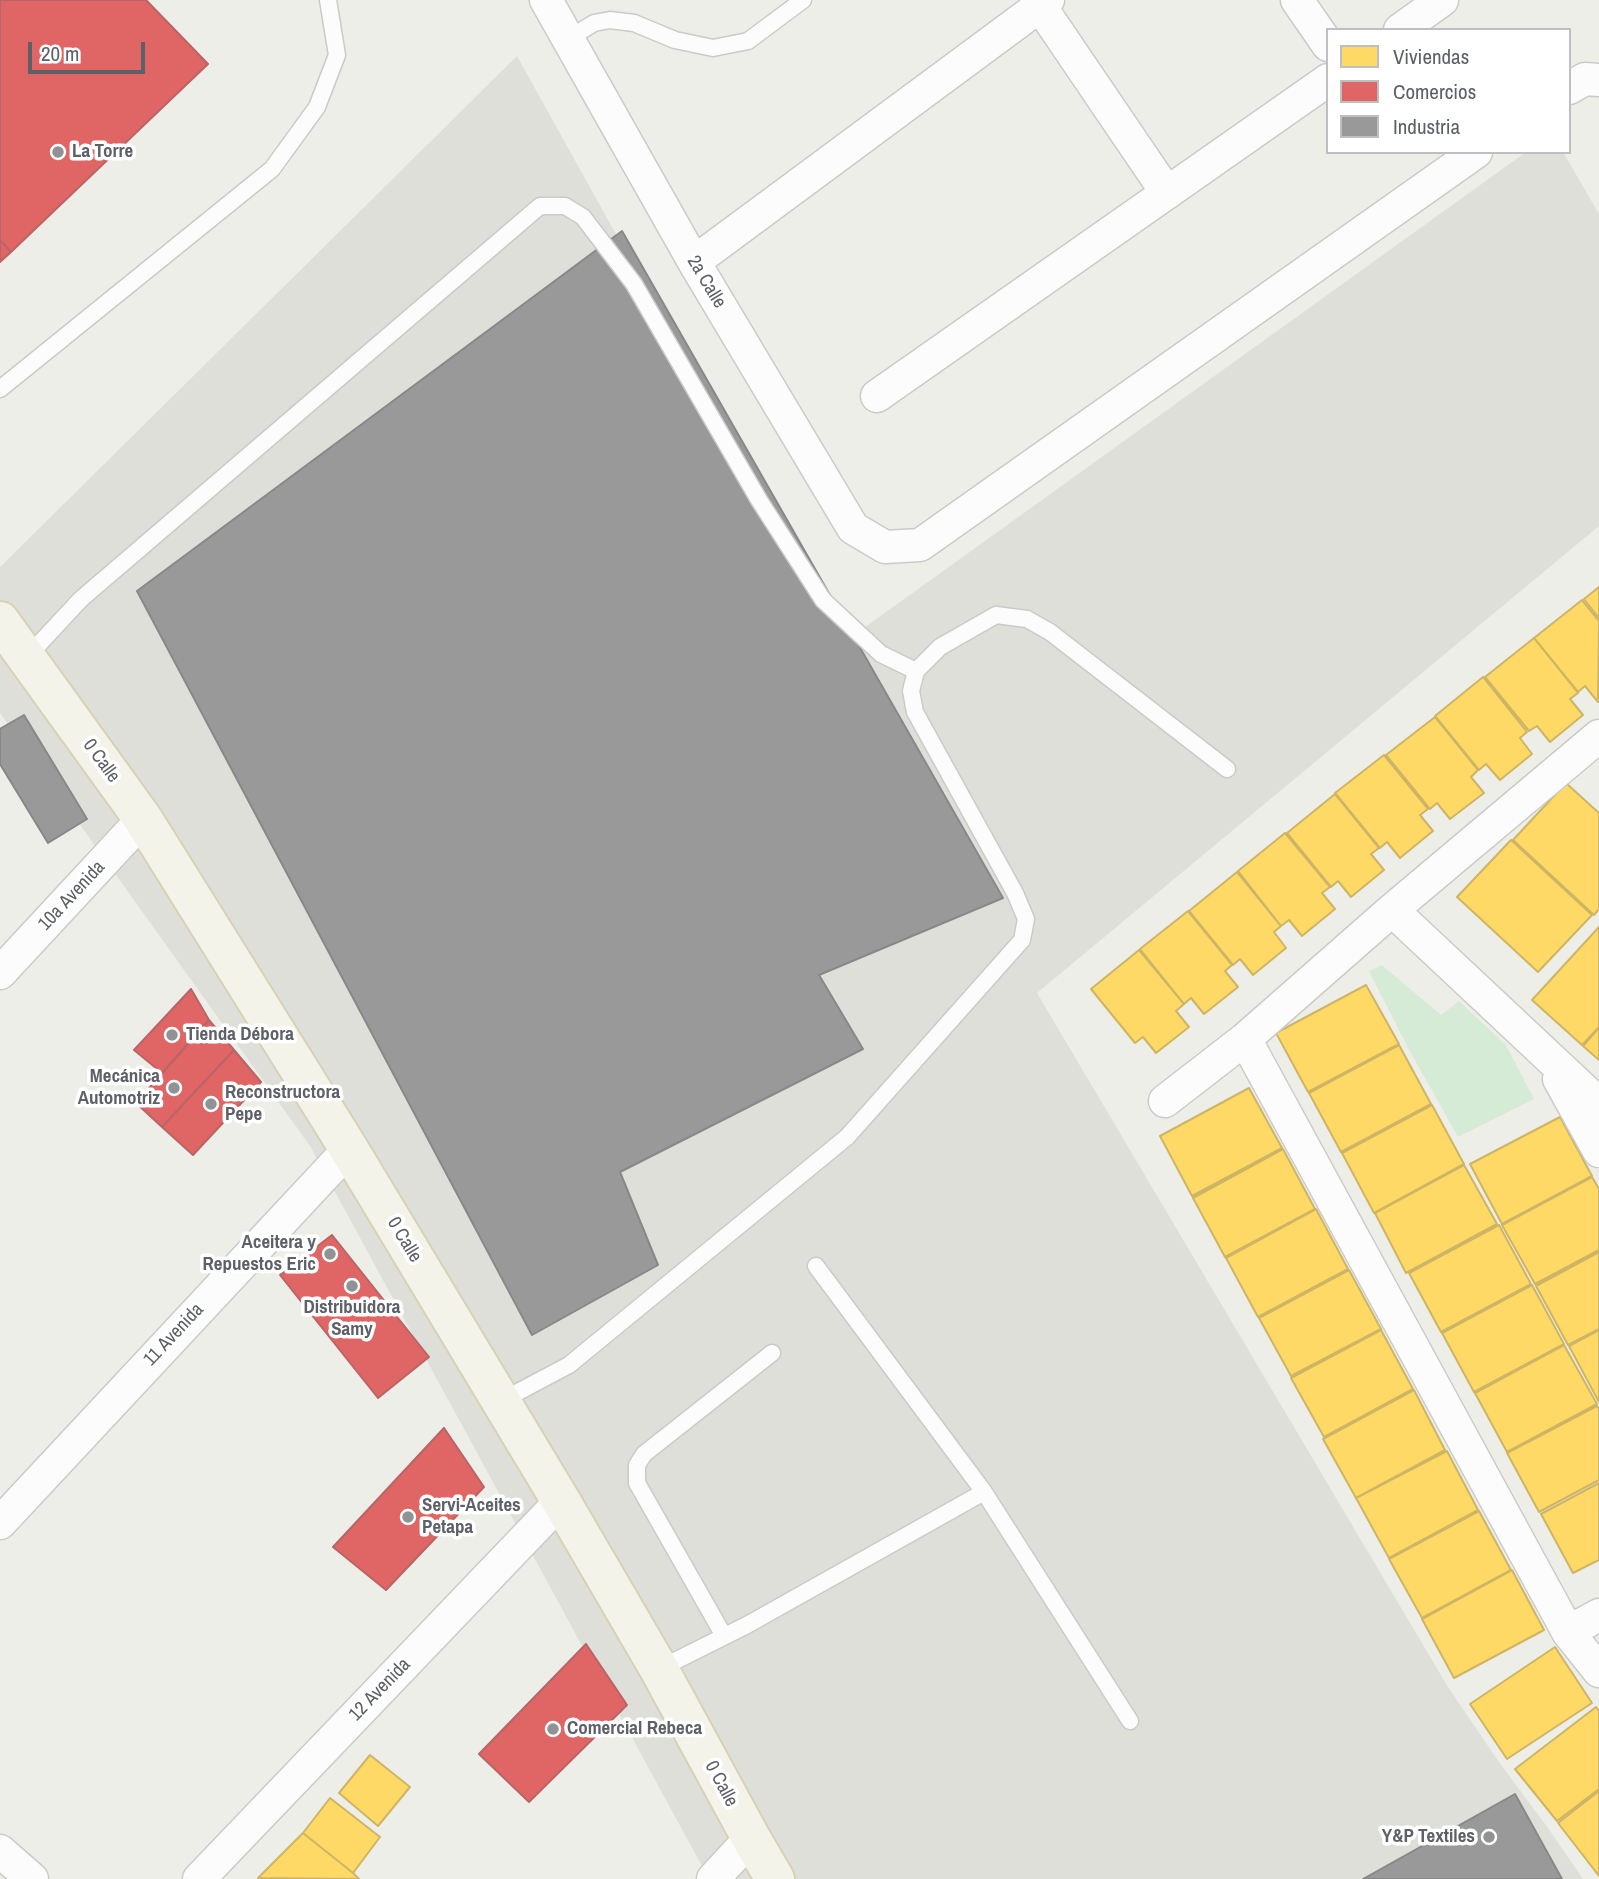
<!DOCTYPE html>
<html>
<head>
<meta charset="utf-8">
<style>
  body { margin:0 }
  #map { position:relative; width:1599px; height:1879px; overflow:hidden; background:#eeeee9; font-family:"Archivo Narrow",sans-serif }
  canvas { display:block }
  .legend { position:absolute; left:1326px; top:28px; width:245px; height:126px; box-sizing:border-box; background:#fff; border:2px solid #bebfc2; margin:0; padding:9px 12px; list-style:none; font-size:21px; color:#5d6067 }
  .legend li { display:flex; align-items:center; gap:14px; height:35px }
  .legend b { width:35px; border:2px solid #bebfc2 }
  .scale { position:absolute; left:28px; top:42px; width:117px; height:32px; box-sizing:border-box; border:4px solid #5d6067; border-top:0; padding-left:9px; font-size:21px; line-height:24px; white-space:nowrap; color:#5d6067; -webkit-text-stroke:5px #fff; paint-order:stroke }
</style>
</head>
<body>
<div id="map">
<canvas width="1599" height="1879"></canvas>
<ul class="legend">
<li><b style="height:19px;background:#ffd966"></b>Viviendas</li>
<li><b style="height:19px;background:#e06666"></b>Comercios</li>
<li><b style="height:19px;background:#999"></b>Industria</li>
</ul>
<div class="scale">20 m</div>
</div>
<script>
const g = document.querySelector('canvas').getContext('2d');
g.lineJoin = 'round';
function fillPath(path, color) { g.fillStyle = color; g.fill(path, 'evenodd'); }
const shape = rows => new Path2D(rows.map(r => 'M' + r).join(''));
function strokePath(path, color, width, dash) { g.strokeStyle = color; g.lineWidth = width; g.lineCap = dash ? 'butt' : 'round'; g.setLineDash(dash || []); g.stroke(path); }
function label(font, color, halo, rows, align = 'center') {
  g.font = font + ' "Archivo Narrow",sans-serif'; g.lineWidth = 7; g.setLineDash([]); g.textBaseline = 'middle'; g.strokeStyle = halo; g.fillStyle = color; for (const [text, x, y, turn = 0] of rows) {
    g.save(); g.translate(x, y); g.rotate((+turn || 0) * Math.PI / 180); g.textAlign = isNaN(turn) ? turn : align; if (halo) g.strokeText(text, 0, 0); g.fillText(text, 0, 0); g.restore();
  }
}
const industrial = shape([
  [517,56,843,643,1526,152,1563,152,1599,214,1599,526,1037,993,1448,1687,1499,1762,1548,1828,1583,1879,709,1879,310,1146,0,713,0,567]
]);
const green = shape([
  [1382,965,1441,1015,1459,1001,1506,1045,1534,1099,1458,1137,1408,1048,1369,971]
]);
const homes = shape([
  [1599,587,1599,618,1584,599,1599,587],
  [1582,600,1599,621,1598,702,1585,686,1578,692,1534,638,1582,600],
  [1534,638,1578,693,1570,699,1583,715,1550,742,1537,726,1529,731,1485,677,1534,638],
  [1483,677,1527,732,1520,738,1532,754,1500,780,1486,764,1479,770,1435,716,1483,677],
  [1435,717,1478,770,1471,777,1484,793,1450,819,1437,803,1430,809,1386,755,1435,717],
  [1384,755,1428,809,1420,815,1433,831,1400,858,1387,842,1380,848,1335,793,1384,755],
  [1566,783,1599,813,1599,909,1594,915,1513,840,1566,783],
  [1335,794,1379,848,1371,854,1384,870,1351,897,1338,881,1331,887,1287,833,1335,794],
  [1285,833,1330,887,1322,893,1335,909,1302,936,1289,920,1281,926,1238,871,1285,833],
  [1511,840,1592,915,1538,972,1457,897,1511,840],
  [1237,872,1281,926,1274,932,1286,948,1253,975,1240,959,1233,965,1189,911,1237,872],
  [1188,911,1232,965,1225,971,1238,987,1204,1014,1191,998,1184,1004,1140,949,1188,911],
  [1599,927,1599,1027,1582,1045,1532,1000,1599,927],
  [1139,950,1184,1004,1176,1011,1189,1027,1156,1053,1143,1037,1135,1043,1091,989,1139,950],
  [1366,985,1399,1044,1308,1092,1276,1033,1366,985],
  [1599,1028,1599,1060,1583,1046,1599,1028],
  [1399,1045,1431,1104,1341,1152,1309,1093,1399,1045],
  [1249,1088,1282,1148,1192,1196,1160,1136,1249,1088],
  [1432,1105,1464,1164,1374,1213,1342,1153,1432,1105],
  [1560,1117,1592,1176,1502,1224,1470,1164,1560,1117],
  [1283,1149,1315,1209,1225,1257,1193,1198,1283,1149],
  [1464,1165,1497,1224,1406,1273,1375,1213,1464,1165],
  [1592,1177,1599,1189,1599,1250,1535,1284,1502,1225,1592,1177],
  [1316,1209,1348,1269,1258,1317,1226,1258,1316,1209],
  [1499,1225,1531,1284,1441,1332,1409,1273,1499,1225],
  [1599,1252,1599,1329,1568,1345,1536,1286,1599,1252],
  [1349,1270,1381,1329,1291,1376,1259,1318,1349,1270],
  [1532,1285,1564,1344,1474,1392,1442,1333,1532,1285],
  [1381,1330,1413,1389,1324,1437,1291,1378,1381,1330],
  [1599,1330,1599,1402,1569,1346,1599,1330],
  [1564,1345,1597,1404,1507,1452,1475,1393,1564,1345],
  [1414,1390,1445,1450,1356,1498,1323,1439,1414,1390],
  [1597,1406,1599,1409,1599,1480,1539,1512,1507,1453,1597,1406],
  [1447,1451,1478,1510,1389,1558,1356,1498,1447,1451],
  [1599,1483,1599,1560,1573,1573,1541,1514,1599,1483],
  [1479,1511,1511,1570,1422,1618,1389,1559,1479,1511],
  [1512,1570,1544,1630,1454,1678,1422,1619,1512,1570],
  [1555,1647,1592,1703,1507,1759,1470,1704,1555,1647],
  [1596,1707,1599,1711,1599,1789,1557,1821,1515,1769,1596,1707],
  [370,1755,410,1787,378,1826,339,1793,370,1755],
  [1599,1791,1599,1876,1558,1823,1599,1791],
  [330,1798,380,1837,353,1873,303,1833,330,1798],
  [303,1833,353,1873,359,1879,258,1878,303,1833]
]);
const shops = shape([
  [0,0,146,0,208,64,11,252,0,240,0,0],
  [0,240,11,252,0,262,0,240],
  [191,989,209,1020,162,1073,134,1050,191,989],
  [209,1020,234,1050,162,1127,136,1103,209,1020],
  [234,1050,261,1082,193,1155,162,1127,234,1050],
  [332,1235,429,1357,378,1398,280,1275,332,1235],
  [444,1428,484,1487,386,1590,333,1547,444,1428],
  [586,1644,627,1705,529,1802,479,1754,586,1644]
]);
const industry = shape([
  [622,231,1003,898,819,975,863,1049,620,1172,658,1265,532,1335,137,591,622,231],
  [24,715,87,819,48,843,0,764,0,729,24,715],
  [1515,1794,1562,1879,1363,1879,1515,1794]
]);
const lane = shape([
  [568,39,594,23,610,20,634,23,675,40,713,48,748,41,803,0],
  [0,389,272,169,317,107,337,55,328,0],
  [27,657,81,599,540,206,565,206,583,217,634,284,759,500,823,600,881,654,916,671],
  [816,1266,984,1492,1130,1721],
  [501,1401,569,1365,847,1137,1022,940,1026,919,1015,893,915,712,911,691,916,671,940,647,996,615,1027,619,1050,632,1227,769],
  [724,1636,637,1483,637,1465,644,1454,772,1353],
  [659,1669,747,1625,984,1492]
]);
const street = shape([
  [546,0,694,262,853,528,885,547,920,545,1476,152],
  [1297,0,1328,45],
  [1040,6,1167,193],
  [1400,30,1442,0],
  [1569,88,1585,79,1599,80],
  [694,262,1048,0],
  [877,396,1328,80],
  [1392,910,1599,1104],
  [0,973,143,819],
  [1245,1039,1568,1632,1599,1671],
  [1559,1079,1599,1151],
  [1165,1101,1245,1039,1392,910,1599,736],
  [0,1523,349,1149],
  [1568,1632,1599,1615],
  [0,1851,32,1879],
  [199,1879,561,1501],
  [713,1879,751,1838]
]);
const primary = shape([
  [0,621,143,819,349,1149,561,1501,659,1669,751,1838,775,1879]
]);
const markers = [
  [58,152,7,"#909294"],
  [172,1035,7,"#909294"],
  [174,1088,7,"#909294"],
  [211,1104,7,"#909294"],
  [330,1254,7,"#909294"],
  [352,1286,7,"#909294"],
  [408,1517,7,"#909294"],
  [553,1729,7,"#909294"],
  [1489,1837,7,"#909294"]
];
const poiNames = [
  ["La Torre",72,152],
  ["Tienda Débora",186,1035],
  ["Mecánica",160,1077,"right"],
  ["Automotriz",160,1099,"right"],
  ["Reconstructora",225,1093],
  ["Pepe",225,1115],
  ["Aceitera y",316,1243,"right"],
  ["Repuestos Eric",316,1265,"right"],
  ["Distribuidora",352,1308,"center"],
  ["Samy",352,1330,"center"],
  ["Servi-Aceites",422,1506],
  ["Petapa",422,1528],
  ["Comercial Rebeca",567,1729],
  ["Y&P Textiles",1475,1837,"right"]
];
const streetNames = [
  ["2a Calle",706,282,59],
  ["0 Calle",101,761,54],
  ["10a Avenida",72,896,-47],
  ["0 Calle",404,1240,59],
  ["11 Avenida",174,1335,-47],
  ["12 Avenida",380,1690,-46],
  ["0 Calle",721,1784,62]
];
fillPath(industrial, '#dfdfda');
fillPath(green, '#d6ebd6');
fillPath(homes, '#ffd966');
strokePath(homes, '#ceb566', 2);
fillPath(shops, '#e06666');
strokePath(shops, '#b96466', 2);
fillPath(industry, '#999');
strokePath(industry, '#87888a', 2);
strokePath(lane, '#cacbc9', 19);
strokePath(street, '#cacbc9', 35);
strokePath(primary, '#d7d2b5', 42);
strokePath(lane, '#fcfcfc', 16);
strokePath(street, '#fcfcfc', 32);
strokePath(primary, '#f3f3e9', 38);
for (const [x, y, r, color] of markers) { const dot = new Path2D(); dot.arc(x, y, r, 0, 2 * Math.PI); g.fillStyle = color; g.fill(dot); strokePath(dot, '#fff', 2.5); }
label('bold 19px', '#5d6067', '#fff', poiNames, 'left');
label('19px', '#5d6067', '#fff', streetNames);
</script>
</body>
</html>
